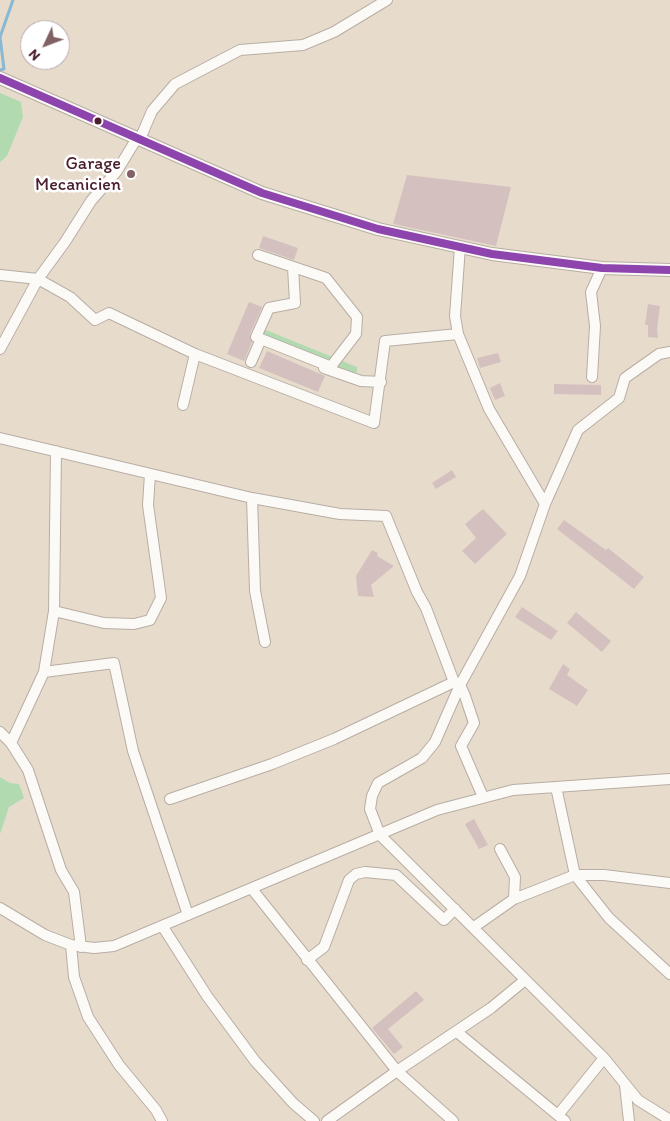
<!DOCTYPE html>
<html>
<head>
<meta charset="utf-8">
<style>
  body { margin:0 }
  #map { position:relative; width:670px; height:1121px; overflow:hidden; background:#e7dccc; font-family:Itim,sans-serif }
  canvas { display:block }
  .north { position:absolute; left:20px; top:20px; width:50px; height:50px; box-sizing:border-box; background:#fff; border:1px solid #b7a5aa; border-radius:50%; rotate:227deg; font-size:14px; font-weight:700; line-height:20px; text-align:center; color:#4a1f2b }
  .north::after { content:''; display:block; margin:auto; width:18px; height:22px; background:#816163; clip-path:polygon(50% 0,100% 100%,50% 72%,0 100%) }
</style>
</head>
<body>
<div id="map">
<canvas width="670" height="1121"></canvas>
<div class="north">N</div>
</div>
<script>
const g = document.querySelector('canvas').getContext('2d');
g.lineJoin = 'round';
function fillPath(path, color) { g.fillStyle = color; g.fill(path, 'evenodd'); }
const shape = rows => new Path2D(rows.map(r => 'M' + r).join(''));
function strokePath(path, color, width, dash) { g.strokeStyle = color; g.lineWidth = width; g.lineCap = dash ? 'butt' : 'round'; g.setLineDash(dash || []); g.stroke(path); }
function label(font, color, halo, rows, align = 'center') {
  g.font = font + ' Itim,sans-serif'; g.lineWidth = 5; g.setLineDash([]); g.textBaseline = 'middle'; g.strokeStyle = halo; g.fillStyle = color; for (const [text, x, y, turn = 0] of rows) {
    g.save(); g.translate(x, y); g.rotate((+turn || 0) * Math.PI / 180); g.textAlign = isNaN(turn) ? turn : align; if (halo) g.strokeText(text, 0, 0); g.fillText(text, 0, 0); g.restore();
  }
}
const green = shape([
  [0,93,21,102,23,117,7,156,0,162],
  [261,328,357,367,357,372,355,373,259,336],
  [0,777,10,783,19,784,24,798,9,807,0,834]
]);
const stream = shape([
  [0,70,4,69,0,37,13,0]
]);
const building = shape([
  [407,175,511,187,496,246,393,224],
  [263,236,298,248,294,260,259,248],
  [249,302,262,307,250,334,252,342,244,361,227,354],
  [648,304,660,306,657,330,658,338,648,337,648,325,645,325],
  [267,351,325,376,318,392,259,368],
  [498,353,501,362,480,368,477,358],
  [500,383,505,396,495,400,490,388],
  [554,384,601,385,601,395,554,394],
  [452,470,456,477,436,489,432,483],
  [483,509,507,534,475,564,462,551,476,538,465,524],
  [564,520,606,550,608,548,644,577,634,589,557,529],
  [372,550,378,553,377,556,394,566,371,585,374,597,358,596,356,576],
  [522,607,558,631,551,640,515,617],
  [576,612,611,641,602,652,567,623],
  [563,664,570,669,567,675,588,690,577,706,549,689],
  [474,819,488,845,479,849,465,824],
  [416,991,424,1000,388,1029,403,1047,394,1054,372,1028]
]);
const minor = shape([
  [140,139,152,111,175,84,240,50,303,45,334,32,387,0],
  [460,247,455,316,458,334,489,409,545,504],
  [258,255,326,278,357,317,356,334,329,369],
  [293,267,295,303,269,308,256,337,329,366],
  [0,275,38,279,70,297,95,320,109,313,195,354,374,423,385,341,458,334],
  [0,349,38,279,65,242,91,201,117,171,137,138],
  [251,362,261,339],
  [324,368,361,381,381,382],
  [592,377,595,326,591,292,602,268],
  [183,405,195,354],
  [0,438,252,498,340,514,386,516,417,592,426,608,454,682,460,685,465,696,474,723,461,746,483,797],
  [252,498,255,591,265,642],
  [54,611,104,623,134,624,150,620,161,598,148,505,150,474],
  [44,672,114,663,133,751,188,915],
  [0,732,11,743,28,770,61,870,74,892,81,947],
  [11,743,44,672,54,611,56,451],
  [556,787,575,875,609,918,670,974],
  [170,799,272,764,334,739,454,682],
  [500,849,515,877,514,899],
  [252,889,397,1071,453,1121],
  [0,908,45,935,71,945,94,948,114,946,437,810,513,790,670,779],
  [163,927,207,996,255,1061,293,1103,314,1121],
  [474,927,514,899,575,875,604,875,670,883],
  [71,945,74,977,88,1017,119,1065,156,1110,162,1121],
  [307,960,324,947,349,880,356,874,365,872,396,875,444,920,455,909],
  [457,1032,565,1121],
  [604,1058,638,1100,670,1120],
  [625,1085,629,1121],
  [558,1115,604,1058,380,835,370,809,372,796,378,783,422,758,435,742,460,685,520,576,545,504,578,430,619,398,625,378,659,354,670,352],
  [327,1121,397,1071,491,1008,525,980]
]);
const major = shape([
  [0,78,262,193,378,229,492,254,602,268,670,270]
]);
const bus1 = shape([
  [0,78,262,193,378,229,492,254,602,268,670,270]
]);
const markers = [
  [98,121,4.5,"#4a1f2b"],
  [131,174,5,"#816163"]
];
const poiNames = [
  ["Garage",121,164],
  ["Mecanicien",121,185]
];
fillPath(green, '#b1dab1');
strokePath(stream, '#88b8d4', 3);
fillPath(building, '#d4c1bf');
strokePath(minor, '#b8ada4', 12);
strokePath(major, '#b8ada4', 14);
strokePath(minor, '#fbfaf7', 10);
strokePath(major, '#fbfaf7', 12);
strokePath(bus1, '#8e44ad', 8);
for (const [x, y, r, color] of markers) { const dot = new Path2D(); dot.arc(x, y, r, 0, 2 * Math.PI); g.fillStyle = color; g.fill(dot); strokePath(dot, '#fff', 2); }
label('18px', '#4a1f2b', '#fff', poiNames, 'right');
</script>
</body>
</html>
